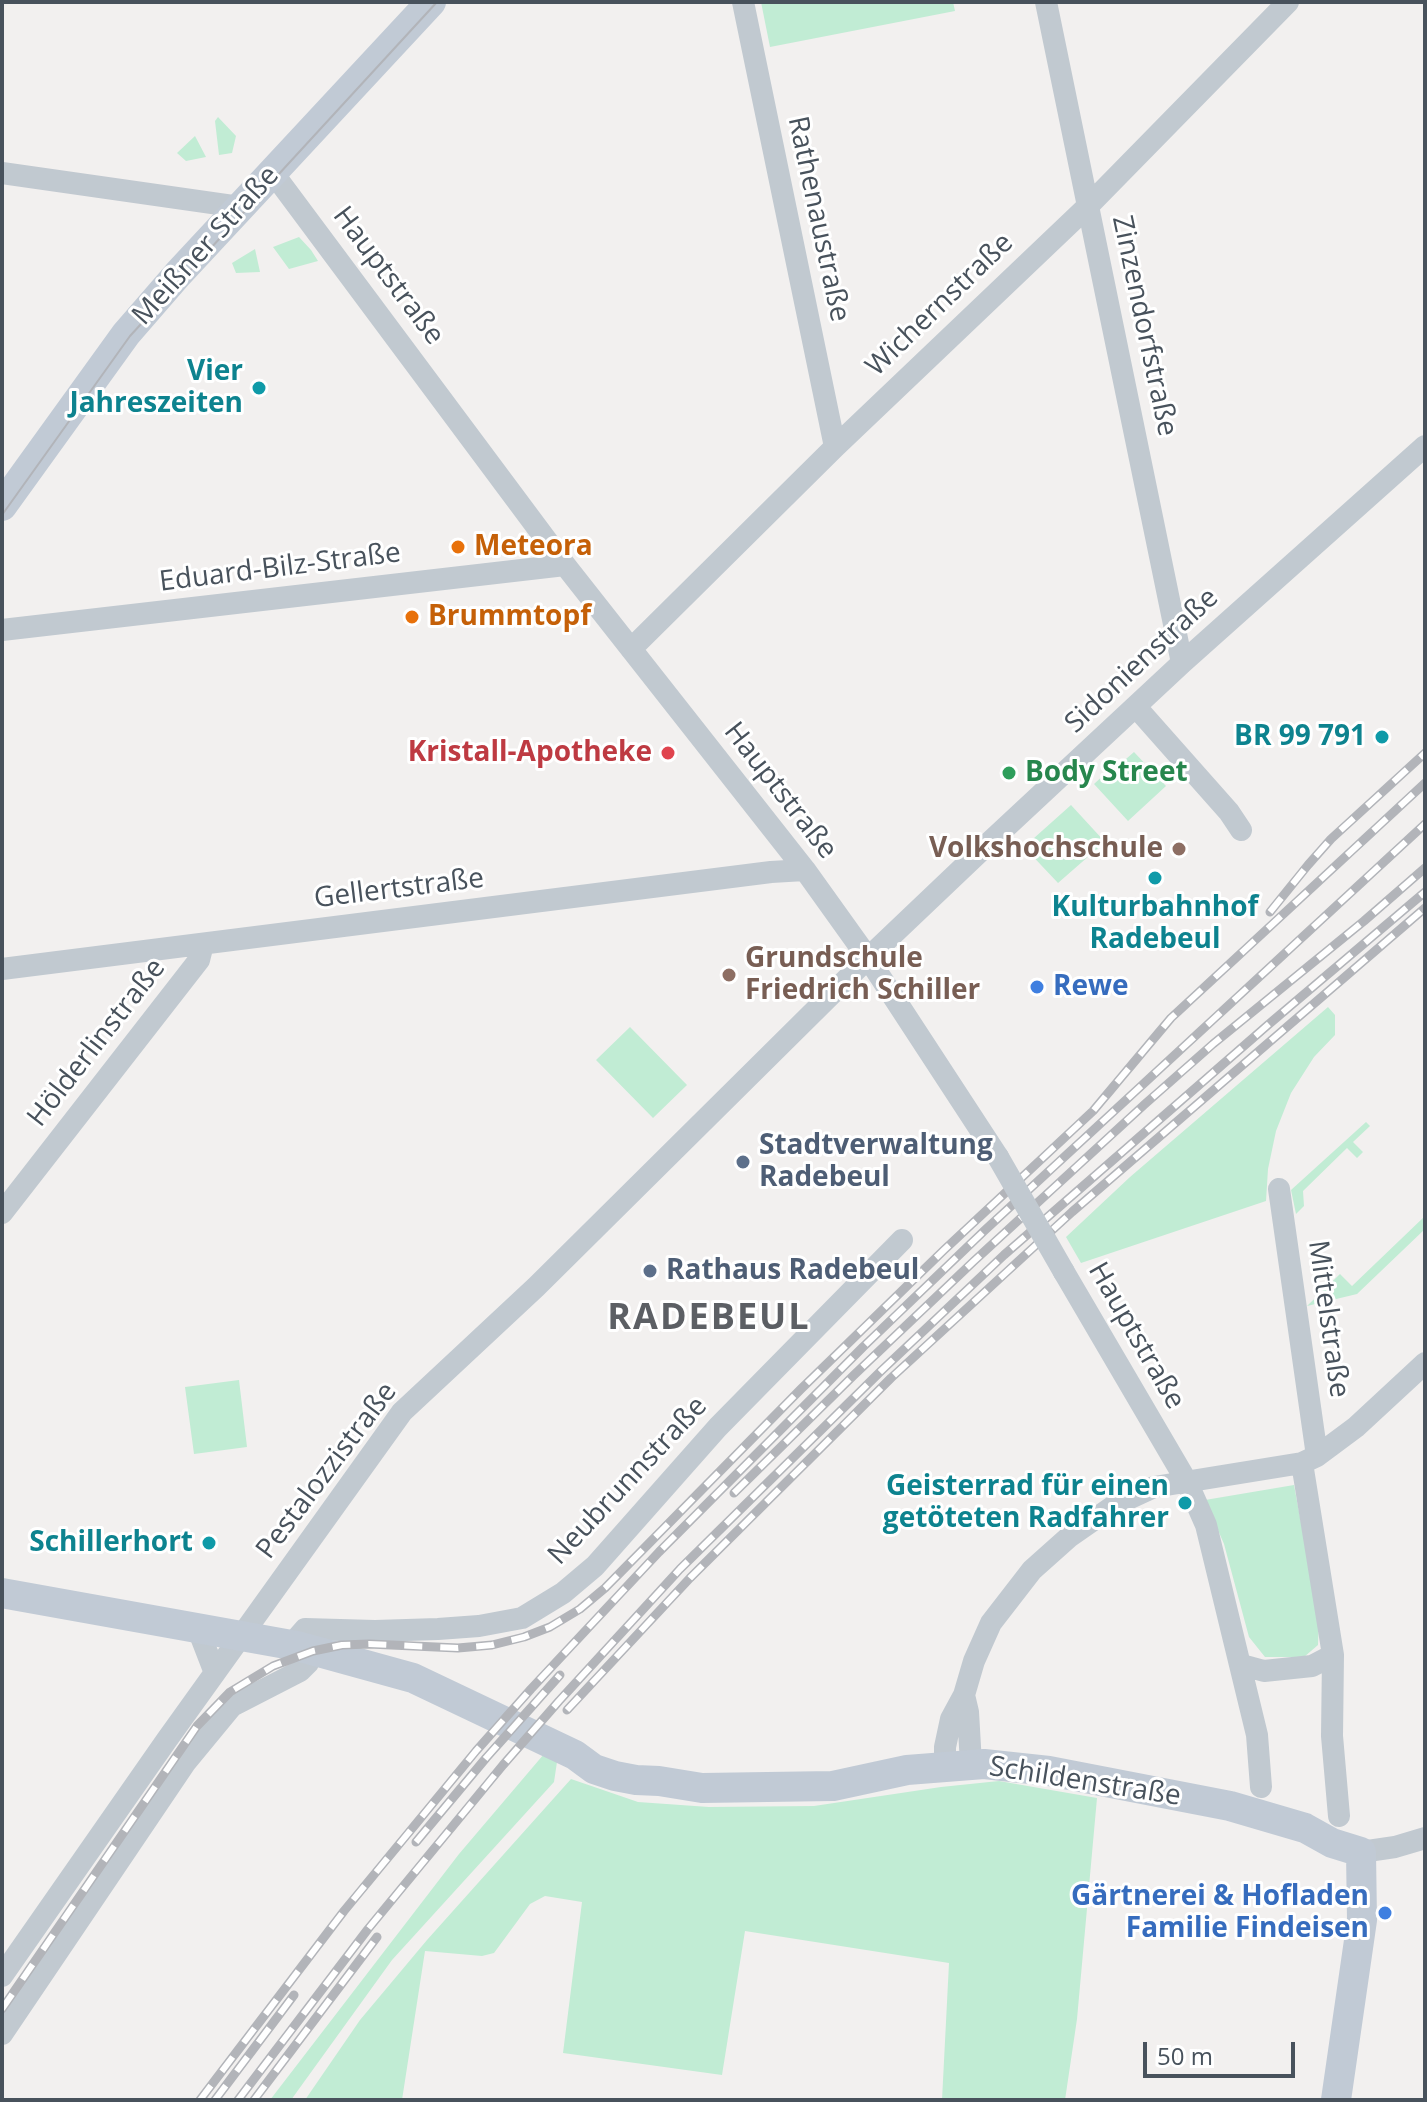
<!DOCTYPE html>
<html>
<head>
<meta charset="utf-8">
<style>
  body { margin:0 }
  #map { position:relative; width:1427px; height:2102px; overflow:hidden; background:#f2f0ef; font-family:"Open Sans",sans-serif }
  canvas { display:block }
  .frame { position:absolute; inset:0; border:4px solid #48525c; pointer-events:none }
  .scale { position:absolute; left:1143px; top:2042px; width:152px; height:36px; box-sizing:border-box; border:4px solid #48525c; border-top:0; padding-left:10px; font-size:24px; line-height:28px; white-space:nowrap; color:#48525c; -webkit-text-stroke:6px #fff; paint-order:stroke }
</style>
</head>
<body>
<div id="map">
<canvas width="1427" height="2102"></canvas>
<div class="frame"></div>
<div class="scale">50 m</div>
</div>
<script>
const g = document.querySelector('canvas').getContext('2d');
g.lineJoin = 'round';
function fillPath(path, color) { g.fillStyle = color; g.fill(path, 'evenodd'); }
const shape = rows => new Path2D(rows.map(r => 'M' + r).join(''));
function strokePath(path, color, width, dash) { g.strokeStyle = color; g.lineWidth = width; g.lineCap = dash ? 'butt' : 'round'; g.setLineDash(dash || []); g.stroke(path); }
function label(font, color, halo, rows, align = 'center') {
  g.font = font + ' "Open Sans",sans-serif'; g.lineWidth = 6; g.setLineDash([]); g.textBaseline = 'middle'; g.strokeStyle = halo; g.fillStyle = color; for (const [text, x, y, turn = 0] of rows) {
    g.save(); g.translate(x, y); g.rotate((+turn || 0) * Math.PI / 180); g.textAlign = isNaN(turn) ? turn : align; if (halo) g.strokeText(text, 0, 0); g.fillText(text, 0, 0); g.restore();
  }
}
const green = shape([
  [761,2,953,2,955,11,770,47],
  [218,117,236,136,232,153,219,155,215,121],
  [195,136,206,157,186,161,177,153],
  [299,237,311,250,318,261,289,269,273,247],
  [255,249,260,272,236,273,232,263],
  [1134,752,1166,786,1128,821,1094,784,1108,771,1110,773],
  [1071,805,1105,842,1058,883,1024,847],
  [1328,1007,1335,1015,1335,1035,1314,1057,1291,1093,1276,1131,1268,1169,1266,1201,1081,1263,1066,1237,1130,1177],
  [630,1027,687,1085,653,1118,596,1060],
  [1366,1122,1370,1126,1353,1142,1363,1152,1357,1158,1347,1148,1303,1191,1304,1206,1296,1214,1291,1190],
  [1425,1216,1425,1229,1357,1294,1307,1306,1340,1274,1352,1286],
  [239,1380,247,1447,194,1454,185,1387],
  [1294,1485,1319,1618,1318,1645,1304,1657,1265,1657,1249,1637,1224,1544,1205,1500],
  [544,1754,557,1762,554,1782,392,1960,291,2100,270,2100,459,1854],
  [571,1779,638,1802,709,1807,814,1806,941,1787,999,1781,1097,1798,1077,2019,1065,2100,942,2100,949,1963,745,1931,722,2075,563,2053,582,1902,545,1896,530,1904,494,1953,482,1956,425,1951,402,2100,305,2100,360,2020,427,1940]
]);
const street = shape([
  [743,2,835,447],
  [1046,2,1182,663],
  [2,173,240,207],
  [273,173,565,565,805,870,868,958,998,1157],
  [2,630,565,565],
  [631,649,835,447,1088,206,1288,2],
  [1136,707,1229,812,1241,830],
  [2,969,771,872,805,870],
  [1279,1189,1317,1456],
  [2,1213,199,960,203,944],
  [1064,1272,1187,1482,1206,1525,1257,1735,1261,1787],
  [1302,1463,1333,1655,1332,1736,1339,1816],
  [198,1629,215,1673],
  [297,1646,298,1637,305,1629,375,1631,438,1629,479,1626,522,1618,563,1593,595,1566,718,1427,902,1240],
  [1242,1665,1264,1671,1312,1666,1333,1655],
  [964,1695,968,1712,971,1764],
  [945,1766,945,1747,951,1719,964,1695,974,1661,991,1623,1032,1570,1069,1537,1115,1505,1154,1487,1302,1463,1317,1456,1356,1427,1425,1363],
  [1361,1852,1395,1847,1425,1838],
  [2,1976,166,1741,402,1412,536,1287,868,958,991,841,1182,663,1425,446],
  [2,2034,185,1763,232,1706,300,1671,308,1663,313,1651]
]);
const secondary = shape([
  [2,506,126,334,178,274,431,2],
  [2,1593,297,1646,413,1678,575,1755,594,1769,615,1776,636,1780,659,1781,702,1788,833,1786,907,1770,984,1764,1049,1771,1230,1806,1305,1828,1332,1843,1361,1852,1362,1920,1336,2100]
]);
const tram = shape([
  [2,515,130,336,437,2]
]);
const rail = shape([
  [1270,912,1308,865,1331,839,1425,753],
  [734,1493,854,1375,974,1261,1145,1104,1213,1044,1364,921,1425,868],
  [567,1710,690,1578,891,1378,1072,1212,1425,908],
  [416,1842,486,1758,560,1675],
  [2,2009,197,1726,230,1692,273,1666,313,1651,342,1645,369,1644,458,1648,492,1645,524,1637,550,1627,580,1609,605,1588,801,1389,944,1250,1093,1111,1171,1018,1425,783],
  [200,2100,344,1911,476,1751,531,1689,659,1552,863,1347,984,1231,1425,824],
  [215,2100,294,1995],
  [238,2100,368,1929,503,1765,559,1701,680,1569,881,1371,1004,1255,1269,1024,1425,892],
  [254,2100,377,1937]
]);
const streetBridge = shape([
  [998,1157,1064,1272]
]);
const markers = [
  [259,388,8,"#0f9aa8"],
  [458,547,8,"#e8710a"],
  [412,617,8,"#e8710a"],
  [1382,737,8,"#0f9aa8"],
  [668,753,8,"#e0444e"],
  [1009,773,8,"#2e9e5b"],
  [1179,849,8,"#8d6e63"],
  [1155,878,8,"#0f9aa8"],
  [729,975,8,"#8d6e63"],
  [1037,987,8,"#3f7fe0"],
  [743,1162,8,"#5c6f8a"],
  [650,1271,8,"#5c6f8a"],
  [1185,1503,8,"#0f9aa8"],
  [209,1543,8,"#0f9aa8"],
  [1385,1913,8,"#3f7fe0"]
];
const streetNames = [
  ["Rathenaustraße",818,219,78],
  ["Meißner Straße",206,246,-48],
  ["Hauptstraße",388,276,53],
  ["Wichernstraße",940,305,-44],
  ["Zinzendorfstraße",1144,326,78],
  ["Eduard-Bilz-Straße",280,568,-7],
  ["Sidonienstraße",1142,661,-43],
  ["Hauptstraße",780,791,52],
  ["Gellertstraße",399,889,-7],
  ["Hölderlinstraße",97,1043,-52],
  ["Mittelstraße",1328,1319,82],
  ["Hauptstraße",1136,1336,60],
  ["Pestalozzistraße",327,1471,-53],
  ["Neubrunnstraße",628,1481,-47],
  ["Schildenstraße",1085,1782,9]
];
const cultureNames = [
  ["Vier",243,372],
  ["Jahreszeiten",243,404],
  ["BR 99 791",1366,737],
  ["Kulturbahnhof",1155,908,"center"],
  ["Radebeul",1155,940,"center"],
  ["Geisterrad für einen",1169,1487],
  ["getöteten Radfahrer",1169,1519],
  ["Schillerhort",193,1543]
];
const foodNames = [
  ["Meteora",474,547],
  ["Brummtopf",428,617]
];
const healthNames = [
  ["Kristall-Apotheke",652,753]
];
const leisureNames = [
  ["Body Street",1025,773]
];
const educationNames = [
  ["Volkshochschule",1163,849],
  ["Grundschule",745,959,"left"],
  ["Friedrich Schiller",745,991,"left"]
];
const shopNames = [
  ["Rewe",1053,987],
  ["Gärtnerei & Hofladen",1369,1897,"right"],
  ["Familie Findeisen",1369,1929,"right"]
];
const serviceNames = [
  ["Stadtverwaltung",759,1146],
  ["Radebeul",759,1178],
  ["Rathaus Radebeul",666,1271]
];
const districtNames = [
  ["RADEBEUL",709,1319]
];
fillPath(green, '#c1ecd4');
strokePath(street, '#c1c9d0', 22);
strokePath(secondary, '#c1cad5', 30);
strokePath(tram, '#b2b4b9', 2);
strokePath(rail, '#b2b4b9', 9);
strokePath(rail, '#fff', 6, [18]);
strokePath(streetBridge, '#c1c9d0', 22);
for (const [x, y, r, color] of markers) { const dot = new Path2D(); dot.arc(x, y, r, 0, 2 * Math.PI); g.fillStyle = color; g.fill(dot); strokePath(dot, '#fff', 3); }
label('28px', '#48525c', '#fff', streetNames);
label('bold 28px', '#0d838f', '#fff', cultureNames, 'right');
label('bold 28px', '#c56008', '#fff', foodNames, 'left');
label('bold 28px', '#be3a42', '#fff', healthNames, 'right');
label('bold 28px', '#27864d', '#fff', leisureNames, 'left');
label('bold 28px', '#785e54', '#fff', educationNames, 'right');
label('bold 28px', '#366cbe', '#fff', shopNames, 'left');
label('bold 28px', '#4e5e75', '#fff', serviceNames, 'left');
g.letterSpacing = '2px';
label('bold 36px', '#5c5f64', '#fff', districtNames);
g.letterSpacing = '0px';
</script>
</body>
</html>
